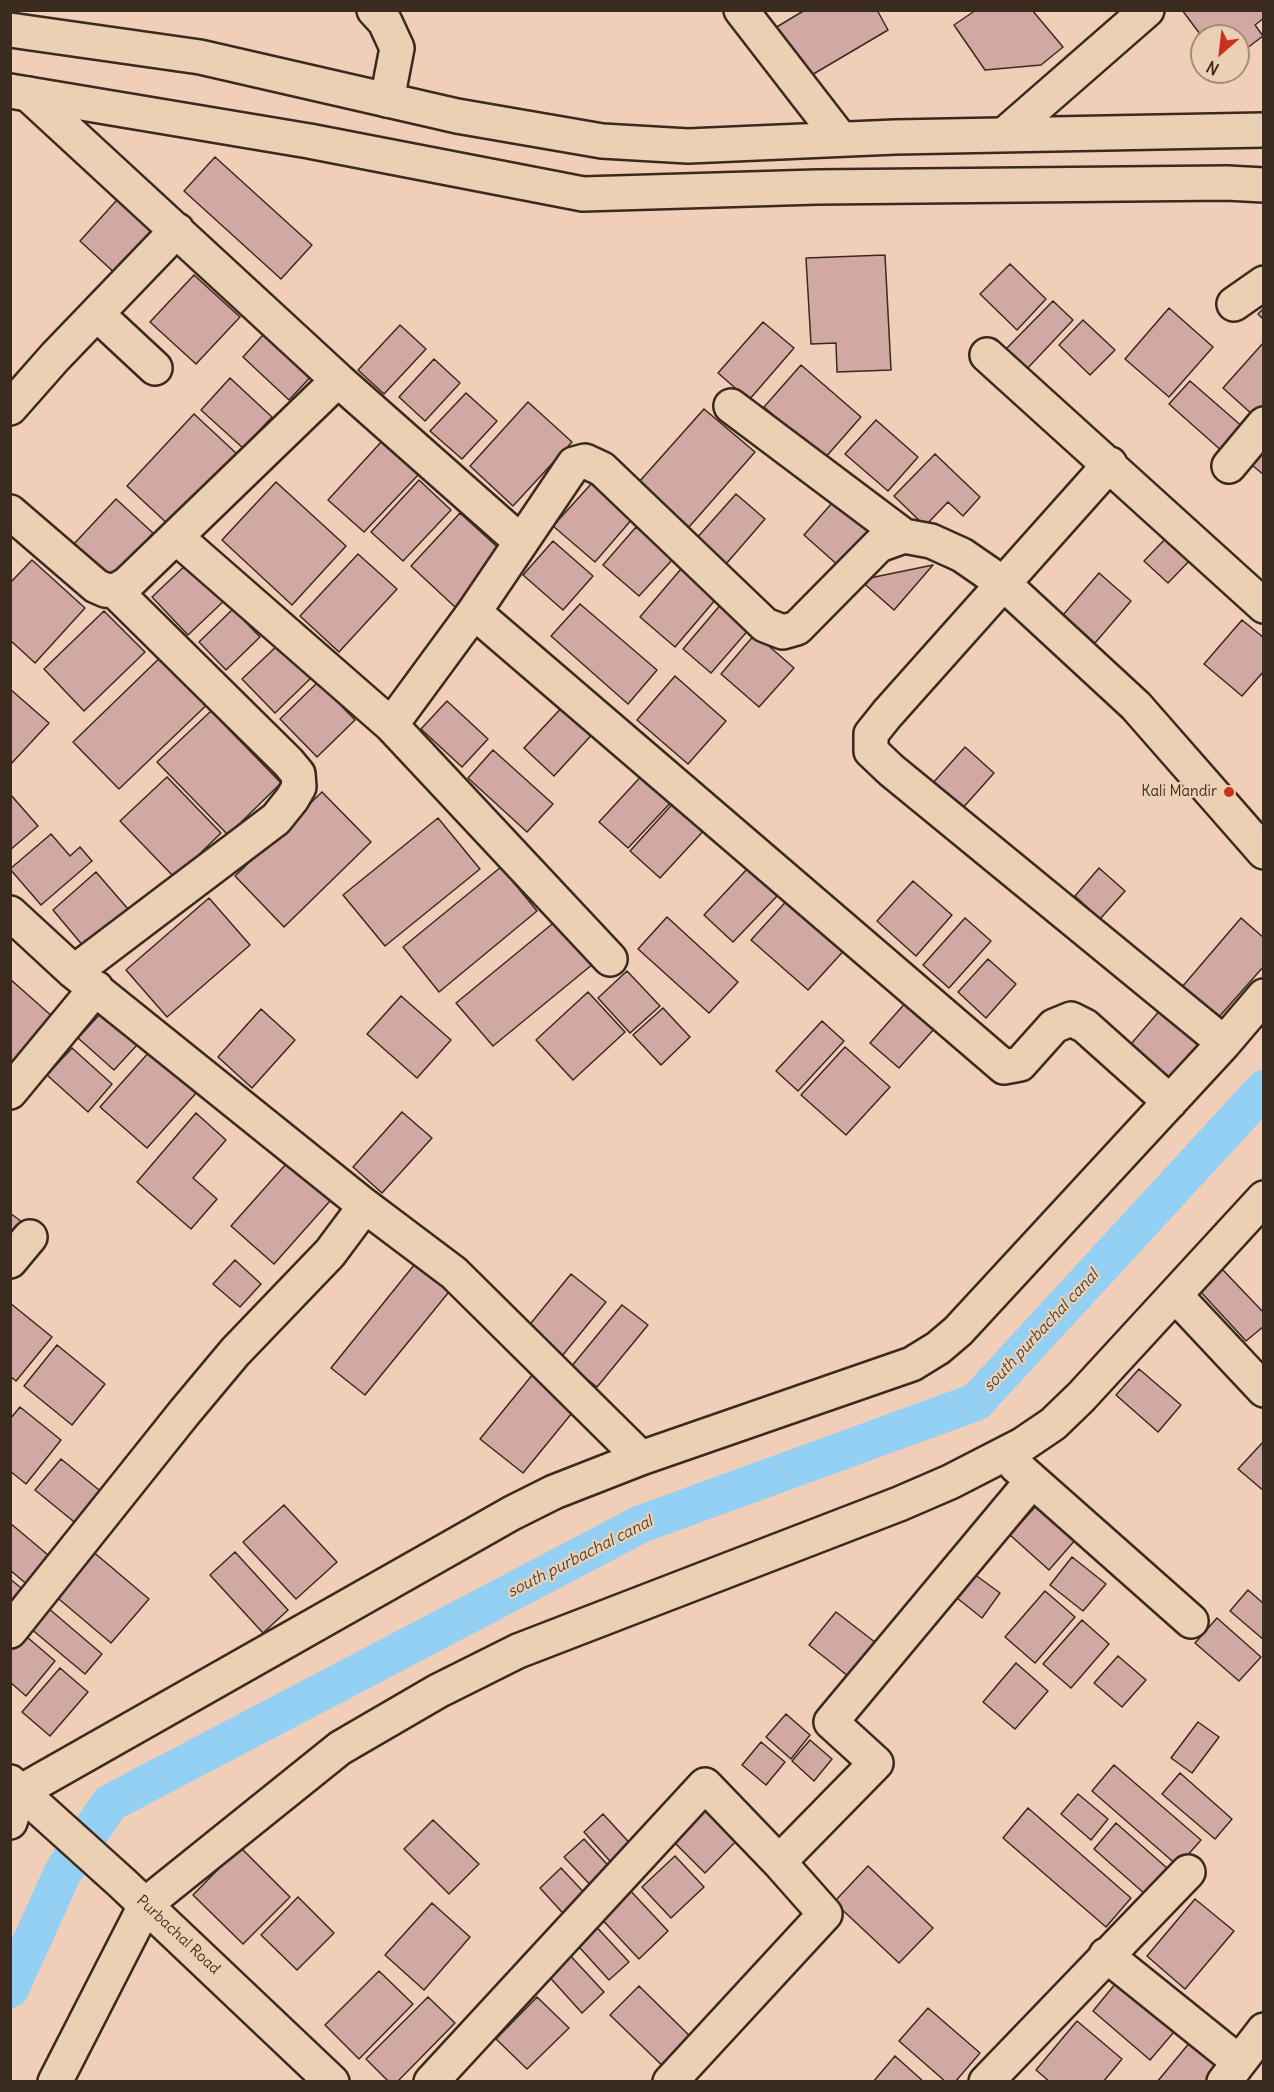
<!DOCTYPE html>
<html>
<head>
<meta charset="utf-8">
<style>
  body { margin:0 }
  #map { position:relative; width:1274px; height:2092px; overflow:hidden; background:#f0ceb8; font-family:Delius,sans-serif }
  canvas { display:block }
  .frame { position:absolute; inset:0; border:12px solid #3b2a1e; pointer-events:none }
  .north { position:absolute; left:1190px; top:24px; width:60px; height:60px; box-sizing:border-box; background:#ecd0b3; border:2px solid #a58e77; border-radius:50%; rotate:208deg; font-size:16px; font-weight:700; line-height:24px; text-align:center; color:#3b2a1e }
  .north::after { content:''; display:block; margin:auto; width:21px; height:27px; background:#c8321e; clip-path:polygon(50% 0,100% 100%,50% 72%,0 100%) }
</style>
</head>
<body>
<div id="map">
<canvas width="1274" height="2092"></canvas>
<div class="frame"></div>
<div class="north">N</div>
</div>
<script>
const g = document.querySelector('canvas').getContext('2d');
g.lineJoin = 'round';
const shape = rows => new Path2D(rows.map(r => 'M' + r).join(''));
function strokePath(path, color, width, dash) { g.strokeStyle = color; g.lineWidth = width; g.lineCap = dash ? 'butt' : 'round'; g.setLineDash(dash || []); g.stroke(path); }
function fillPath(path, color) { g.fillStyle = color; g.fill(path, 'evenodd'); }
function label(font, color, halo, rows, align = 'center') {
  g.font = font + ' Delius,sans-serif'; g.lineWidth = 4.5; g.setLineDash([]); g.textBaseline = 'middle'; g.strokeStyle = halo; g.fillStyle = color; for (const [text, x, y, turn = 0] of rows) {
    g.save(); g.translate(x, y); g.rotate((+turn || 0) * Math.PI / 180); g.textAlign = isNaN(turn) ? turn : align; if (halo) g.strokeText(text, 0, 0); g.fillText(text, 0, 0); g.restore();
  }
}
const canal = shape([
  [10,1989,63,1872,110,1803,641,1524,976,1402,1264,1089]
]);
const building = shape([
  [805,10,877,10,888,30,805,79,775,28,805,10],
  [976,10,1032,10,1063,47,1041,65,985,70,954,25,976,10],
  [1182,10,1264,10,1264,18,1255,25,1263,36,1238,55,1238,36,1213,36,1207,29,1200,34,1182,10],
  [215,157,312,245,281,279,184,191,215,157],
  [125,191,163,226,118,276,80,241,125,191],
  [885,255,891,370,837,372,836,343,811,344,806,258,885,255],
  [1010,264,1046,299,1017,330,980,294,1010,264],
  [194,275,240,317,196,364,150,322,194,275],
  [1053,301,1073,320,1025,371,1004,351,1053,301],
  [1169,308,1213,347,1169,397,1125,359,1169,308],
  [1264,308,1264,320,1258,314,1264,308],
  [1083,320,1115,350,1090,375,1059,345,1083,320],
  [763,322,794,348,749,400,718,373,763,322],
  [400,325,426,349,384,394,358,370,400,325],
  [271,326,318,369,289,400,243,357,271,326],
  [1264,342,1264,404,1254,416,1223,388,1264,342],
  [434,359,460,383,425,421,399,397,434,359],
  [801,365,861,417,824,459,764,407,801,365],
  [230,378,272,417,243,448,201,410,230,378],
  [1190,381,1244,428,1223,452,1169,404,1190,381],
  [466,393,497,421,462,459,430,431,466,393],
  [528,402,572,442,513,506,470,466,528,402],
  [704,409,755,452,689,527,639,482,704,409],
  [194,414,237,454,170,526,127,486,194,414],
  [876,420,918,457,888,491,845,454,876,420],
  [383,440,419,474,364,532,328,500,383,440],
  [1264,451,1264,475,1252,465,1264,451],
  [935,454,980,497,963,516,948,502,925,526,894,496,935,454],
  [419,480,451,510,403,561,371,532,419,480],
  [276,482,346,546,292,605,222,540,276,482],
  [592,483,633,518,595,562,553,526,592,483],
  [736,494,765,519,726,564,696,539,736,494],
  [839,495,876,527,840,567,804,535,839,495],
  [116,499,153,533,110,581,72,546,116,499],
  [460,513,504,553,455,607,411,566,460,513],
  [636,527,673,559,639,596,603,565,636,527],
  [1171,533,1195,555,1168,583,1144,561,1171,533],
  [553,541,593,576,563,610,523,575,553,541],
  [358,554,397,589,339,652,300,616,358,554],
  [32,560,85,608,35,663,10,640,10,583,32,560],
  [191,560,227,598,188,635,152,597,191,560],
  [933,565,894,610,860,580,933,565],
  [681,569,716,599,675,647,640,617,681,569],
  [1099,573,1131,601,1095,643,1063,615,1099,573],
  [722,603,751,627,711,673,683,649,722,603],
  [580,604,657,670,628,704,551,636,580,604],
  [233,609,260,637,226,670,199,642,233,609],
  [104,611,145,652,84,711,44,669,104,611],
  [1242,620,1264,638,1264,671,1242,696,1204,664,1242,620],
  [755,634,794,668,759,707,721,674,755,634],
  [278,645,311,678,275,713,242,679,278,645],
  [170,648,216,696,119,789,73,742,170,648],
  [675,676,726,721,688,764,637,720,675,676],
  [318,682,355,720,317,757,280,719,318,682],
  [10,689,49,723,10,765,10,689],
  [447,701,488,739,462,767,421,729,447,701],
  [567,702,597,729,554,776,524,748,567,702],
  [211,711,281,783,228,835,157,762,211,711],
  [965,747,994,773,961,810,932,784,965,747],
  [493,750,553,804,527,832,468,778,493,750],
  [646,771,675,798,628,848,599,822,646,771],
  [167,777,221,833,175,878,120,821,167,777],
  [322,792,371,842,284,927,235,876,322,792],
  [10,794,38,826,10,850,10,794],
  [677,799,707,827,660,878,630,851,677,799],
  [438,818,480,869,385,946,343,895,438,818],
  [51,834,70,856,80,847,92,861,41,905,10,869,51,834],
  [501,867,537,911,439,992,403,947,501,867],
  [749,867,779,894,733,942,704,915,749,867],
  [1099,868,1125,891,1100,919,1075,896,1099,868],
  [96,872,128,909,84,947,53,910,96,872],
  [913,881,952,915,916,956,877,921,913,881],
  [792,895,848,946,808,990,751,940,792,895],
  [209,898,250,945,167,1017,126,970,209,898],
  [667,917,738,982,709,1013,638,949,667,917],
  [965,918,991,941,949,988,923,965,965,918],
  [1241,918,1264,938,1264,966,1218,1018,1182,987,1241,918],
  [557,920,593,964,493,1046,456,1003,557,920],
  [988,959,1016,984,986,1018,958,992,988,959],
  [627,971,660,1006,630,1033,598,998,627,971],
  [10,979,54,1018,10,1066,10,979],
  [588,992,625,1032,573,1080,536,1040,588,992],
  [915,992,944,1018,899,1068,870,1043,915,992],
  [401,996,451,1040,417,1078,367,1034,401,996],
  [663,1008,690,1037,661,1065,633,1035,663,1008],
  [1162,1008,1201,1042,1170,1078,1131,1044,1162,1008],
  [261,1009,295,1040,252,1088,218,1057,261,1009],
  [101,1013,137,1045,114,1070,78,1038,101,1013],
  [822,1021,844,1041,798,1091,776,1071,822,1021],
  [845,1047,890,1087,846,1135,801,1095,845,1047],
  [72,1048,112,1084,88,1112,47,1075,72,1048],
  [151,1050,197,1092,147,1148,100,1107,151,1050],
  [402,1112,432,1138,382,1193,353,1167,402,1112],
  [196,1113,226,1140,193,1178,217,1199,191,1229,137,1182,196,1113],
  [287,1163,330,1201,274,1264,231,1226,287,1163],
  [10,1213,26,1225,10,1244,10,1213],
  [423,1254,457,1282,365,1395,331,1368,423,1254],
  [235,1260,261,1284,240,1307,213,1284,235,1260],
  [1222,1269,1264,1313,1264,1326,1246,1341,1199,1290,1222,1269],
  [571,1274,606,1302,562,1356,527,1328,571,1274],
  [10,1303,52,1337,16,1381,10,1376,10,1303],
  [622,1305,648,1325,597,1387,571,1367,622,1305],
  [57,1345,105,1384,72,1425,24,1386,57,1345],
  [538,1368,581,1402,523,1473,480,1439,538,1368],
  [1139,1369,1181,1405,1158,1432,1116,1395,1139,1369],
  [20,1407,61,1440,26,1484,10,1471,10,1419,20,1407],
  [1264,1441,1264,1491,1238,1469,1264,1441],
  [61,1459,104,1494,78,1525,35,1490,61,1459],
  [1044,1497,1083,1531,1049,1570,1010,1535,1044,1497],
  [284,1505,337,1562,296,1599,243,1542,284,1505],
  [10,1523,54,1560,30,1587,10,1570,10,1523],
  [91,1550,149,1599,111,1643,53,1594,91,1550],
  [235,1552,288,1610,263,1633,210,1575,235,1552],
  [1072,1557,1106,1584,1083,1611,1050,1585,1072,1557],
  [974,1574,1000,1593,982,1618,957,1598,974,1574],
  [10,1579,26,1592,10,1610,10,1579],
  [1248,1590,1264,1604,1264,1640,1230,1611,1248,1590],
  [1045,1591,1075,1617,1035,1663,1005,1637,1045,1591],
  [48,1608,102,1654,85,1674,30,1628,48,1608],
  [836,1612,880,1646,853,1680,809,1645,836,1612],
  [1217,1618,1261,1657,1239,1681,1195,1643,1217,1618],
  [1082,1620,1109,1644,1071,1688,1043,1664,1082,1620],
  [20,1631,55,1661,26,1696,10,1682,10,1642,20,1631],
  [1118,1656,1146,1680,1122,1707,1094,1683,1118,1656],
  [1016,1663,1048,1691,1015,1729,983,1702,1016,1663],
  [60,1668,88,1692,50,1736,22,1712,60,1668],
  [786,1714,810,1735,791,1759,766,1737,786,1714],
  [1198,1722,1219,1737,1192,1773,1171,1758,1198,1722],
  [810,1740,832,1759,814,1781,792,1761,810,1740],
  [761,1742,785,1762,766,1785,742,1765,761,1742],
  [1114,1765,1201,1840,1178,1866,1092,1791,1114,1765],
  [1180,1773,1232,1819,1215,1839,1162,1794,1180,1773],
  [1078,1794,1108,1819,1091,1840,1061,1814,1078,1794],
  [705,1796,743,1834,705,1873,666,1834,705,1796],
  [1028,1808,1131,1898,1106,1927,1003,1838,1028,1808],
  [603,1814,637,1851,617,1869,584,1832,603,1814],
  [433,1820,479,1864,449,1894,404,1849,433,1820],
  [1116,1823,1167,1868,1145,1894,1094,1849,1116,1823],
  [584,1839,615,1873,596,1891,564,1857,584,1839],
  [240,1847,290,1897,243,1944,193,1895,240,1847],
  [675,1856,704,1887,671,1918,642,1887,675,1856],
  [868,1866,933,1928,899,1963,834,1902,868,1866],
  [561,1868,592,1901,570,1921,540,1888,561,1868],
  [625,1885,668,1931,639,1959,596,1913,625,1885],
  [298,1897,334,1933,297,1970,261,1935,298,1897],
  [1195,1899,1234,1931,1185,1989,1147,1956,1195,1899],
  [432,1903,470,1937,424,1990,385,1955,432,1903],
  [590,1920,629,1962,609,1980,571,1938,590,1920],
  [566,1951,604,1992,582,2013,544,1971,566,1951],
  [379,1971,413,2004,359,2059,325,2025,379,1971],
  [1121,1977,1179,2026,1150,2060,1093,2011,1121,1977],
  [639,1986,700,2046,671,2074,610,2015,639,1986],
  [428,1997,455,2023,397,2082,389,2082,366,2059,428,1997],
  [537,1997,569,2028,527,2069,496,2039,537,1997],
  [928,2008,980,2053,955,2082,946,2082,899,2041,928,2008],
  [1077,2021,1122,2059,1103,2082,1050,2082,1036,2070,1077,2021],
  [1191,2041,1225,2071,1216,2082,1157,2082,1191,2041],
  [895,2056,924,2082,873,2082,895,2056]
]);
const minor = shape([
  [374,10,385,22,397,48,387,100],
  [741,10,840,138],
  [28,94,338,380],
  [1005,134,1147,10],
  [1234,304,1264,283],
  [97,314,155,368],
  [987,355,1264,606],
  [731,406,904,536],
  [10,408,55,357,177,230],
  [1110,464,887,714,871,734,871,751,891,770,1224,1043],
  [1229,466,1264,424],
  [10,512,96,586,105,590,115,591,127,584,338,380,521,542],
  [176,537,391,725],
  [474,612,1004,1067,1020,1064,1054,1026,1071,1019,1085,1026,1170,1102],
  [10,913,74,972,365,1206,454,1273,641,1458],
  [610,959,391,725,474,612,574,464,585,461,602,469,765,625,783,632,797,628,879,545,904,536,931,541,962,555,1004,584,1136,706,1264,852],
  [74,972,276,819,292,799,299,787,298,774,288,762,115,591],
  [10,1092,96,988],
  [10,1261,30,1237],
  [1175,1295,1264,1390],
  [1016,1466,1191,1621],
  [10,1631,184,1413,235,1352,330,1253,365,1206],
  [10,1782,122,1883,332,2082],
  [10,1822,20,1792,512,1513,554,1492,641,1458,912,1364,938,1348,958,1331,1224,1043,1264,996],
  [1106,1955,1239,2062],
  [55,2082,146,1904,340,1748,438,1691,518,1651,899,1504,950,1482,1022,1445,1053,1424,1081,1397,1264,1198],
  [431,2082,705,1785,779,1862,876,1763,831,1722,1032,1481],
  [670,2082,825,1914,779,1862],
  [986,2082,1188,1872],
  [1224,2082,1264,2030]
]);
const major = shape([
  [10,30,200,57,457,116,602,141,688,146,895,137,1264,130],
  [10,91,309,141,583,194,817,187,1227,183,1264,185]
]);
const markers = [
  [1229,792,6,"#c8321e"]
];
const poiNames = [
  ["Kali Mandir",1217,792]
];
const streetNames = [
  ["Purbachal Road",178,1935,43]
];
const waterNames = [
  ["south purbachal canal",1041,1331,-47],
  ["south purbachal canal",580,1557,-27]
];
strokePath(canal, '#93d0f4', 38);
fillPath(building, '#d2a8a2');
strokePath(building, '#3b2a1e', 1.5);
strokePath(minor, '#3b2a1e', 38);
strokePath(major, '#3b2a1e', 38);
strokePath(minor, '#ecd0b3', 33);
strokePath(major, '#ecd0b3', 33);
for (const [x, y, r, color] of markers) { const dot = new Path2D(); dot.arc(x, y, r, 0, 2 * Math.PI); g.fillStyle = color; g.fill(dot); strokePath(dot, '#ecd0b3', 2); }
label('15px', '#3b2a1e', '#ecd0b3', poiNames, 'right');
label('15px', '#3b2a1e', '#ecd0b3', streetNames);
label('italic 16px', '#48433e', '#ecd0b3', waterNames);
</script>
</body>
</html>
